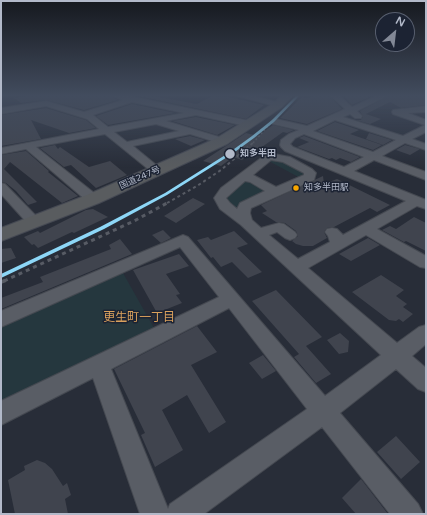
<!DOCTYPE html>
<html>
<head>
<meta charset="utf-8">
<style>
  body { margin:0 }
  #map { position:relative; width:427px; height:515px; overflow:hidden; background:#282d38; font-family:"Varela Round",sans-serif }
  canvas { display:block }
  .frame { position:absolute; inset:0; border:2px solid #b2b9c9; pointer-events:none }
  .north { position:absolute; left:375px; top:12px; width:40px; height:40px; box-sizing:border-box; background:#1c2333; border:1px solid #585f6f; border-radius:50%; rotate:28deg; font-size:11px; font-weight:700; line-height:16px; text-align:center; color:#b2b9c9 }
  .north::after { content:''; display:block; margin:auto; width:14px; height:18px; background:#828896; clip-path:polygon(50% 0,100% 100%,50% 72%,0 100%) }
</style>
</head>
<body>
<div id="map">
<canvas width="427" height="515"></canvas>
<div class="frame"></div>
<div class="north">N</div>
</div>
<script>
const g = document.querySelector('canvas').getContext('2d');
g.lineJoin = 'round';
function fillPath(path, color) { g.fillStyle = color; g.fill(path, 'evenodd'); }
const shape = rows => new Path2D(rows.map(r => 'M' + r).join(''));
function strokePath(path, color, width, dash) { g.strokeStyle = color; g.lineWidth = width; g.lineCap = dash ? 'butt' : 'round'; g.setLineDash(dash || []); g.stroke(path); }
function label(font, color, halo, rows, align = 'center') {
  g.font = font + ' "Varela Round","Noto Sans JP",sans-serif'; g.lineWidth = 3; g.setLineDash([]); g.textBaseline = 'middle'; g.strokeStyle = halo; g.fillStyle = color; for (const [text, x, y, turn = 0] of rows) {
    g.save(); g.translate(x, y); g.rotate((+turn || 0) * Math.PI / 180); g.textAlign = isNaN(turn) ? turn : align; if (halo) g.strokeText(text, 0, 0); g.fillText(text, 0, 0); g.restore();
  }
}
const green = shape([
  [275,158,307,173,302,179,267,160],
  [250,179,267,192,241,202,236,208,233,207,228,202,227,196,244,180],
  [119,272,123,273,154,328,1,406,1,323]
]);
const building = shape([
  [25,96,111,96,118,100,84,110,46,100,21,103,14,98],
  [138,96,154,96,197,104,212,96,229,97,264,105,246,119],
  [311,96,330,96,342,109,307,124,280,118,302,97,310,98],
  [343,96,372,96,352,105],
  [388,96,426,96,426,105,401,108,390,102,366,114,381,119,370,124,356,120,361,120,363,117,360,111],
  [132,104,176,113,108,125,96,116],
  [46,108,86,120,96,128,69,133,31,120,41,139,1,146,1,115],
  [196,117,235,125,217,135,172,121],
  [335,122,359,130,350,134,382,145,373,150,317,131],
  [273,125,294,130,287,133,283,132,262,147,272,149,266,153,261,156,257,154,250,158,245,157,242,160,233,157,221,166,203,161,246,133,258,136],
  [369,133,392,140,383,145,366,139],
  [190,136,205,140,191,146,175,139],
  [304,136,360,157,351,162,340,158,336,160,332,158,329,159,297,147,309,142,299,138],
  [55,145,58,149,60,147,89,167,110,161,127,175,96,188,71,165,64,167,40,148],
  [405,145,420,149,410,155,396,150],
  [26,151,49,171,48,172,78,196,62,203,10,162,4,169,37,202,28,205,16,191,6,183,1,182,1,155],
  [323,176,324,184,337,179,390,205,377,212,370,208,334,227,327,228,324,232,327,238,313,246,303,246,296,244,292,241,298,236,296,231,285,223,276,222,262,213,267,211,261,205],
  [193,198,205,204,176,223,164,216],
  [93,209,108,217,74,233,72,232,38,248,34,244,32,245,24,237,38,231,40,233,86,210],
  [414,217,426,223,426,251,406,241,404,242,382,230,390,226,396,229],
  [163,230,171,238,161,243,152,235],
  [234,231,248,244,237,248,262,272,248,278,232,262,221,267,213,257,211,258,197,240,208,237,211,240],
  [368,238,380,245,351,261,339,254],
  [120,239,132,254,1,309,1,298,43,282,40,277,111,249,109,245],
  [11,248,16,258,1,263,1,249],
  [179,254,189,266,166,274,180,294,176,295,182,303,157,313,133,270],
  [381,275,404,290,396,296,407,304,403,307,413,314,403,322,399,319,396,321,389,320,352,292],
  [276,290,322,337,306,346,331,374,316,383,294,357,299,354,252,301],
  [197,326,217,352,191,365,226,422,209,433,187,395,162,410,183,450,155,467,141,435,145,433,114,369],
  [340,333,349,341,348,352,339,354,327,340],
  [263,355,276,371,262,379,249,363],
  [396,436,420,462,401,479,377,452],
  [37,460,45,463,52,469,63,486,67,483,71,495,65,499,68,514,15,514,8,480,25,470,24,466],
  [361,479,388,514,356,514,342,498]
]);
const minor = shape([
  [112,96,129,96,250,121,255,124,250,127,196,115,166,121,226,139,227,141,222,144,190,134,133,146,161,169,163,171,161,173,157,174,153,173,105,134,36,147,98,196,100,199,98,202,93,203,88,202,26,149,1,154,1,148,99,129,87,119,46,106,1,114,1,108,46,101,84,112,123,100,112,96],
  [132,102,184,113,108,127,93,115,132,102],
  [156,124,179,131,127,142,114,132,156,124],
  [238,96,253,96,281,103,282,105,278,107,238,96],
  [331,96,340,96,352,107,376,96,387,96,357,111,362,116,361,118,355,118,350,114,343,117,403,136,425,125,393,114,392,112,393,110,426,106,426,112,408,113,426,120,426,132,412,139,426,144,426,150,405,143,382,156,426,172,426,180,374,160,354,171,426,200,426,209,417,206,377,229,426,256,426,268,420,267,366,235,308,268,397,343,419,327,426,325,426,344,412,356,426,368,426,392,418,389,396,369,340,413,418,504,423,514,390,514,322,427,204,514,140,514,93,378,1,425,1,401,219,297,180,247,1,327,1,311,183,235,188,237,325,396,381,355,241,225,220,209,214,198,221,188,265,155,274,154,290,157,312,169,316,173,314,180,251,208,250,213,252,220,261,228,279,223,284,224,295,232,297,235,295,238,290,240,285,238,277,232,269,235,298,259,330,242,328,236,325,232,327,229,332,228,337,229,343,235,406,201,285,151,281,147,280,145,281,140,289,134,299,130,273,124,271,122,273,120,276,119,307,126,345,109,331,96],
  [335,120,396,140,373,152,313,131,335,120],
  [304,134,364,157,344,167,293,147,290,144,295,138,304,134],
  [271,160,283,162,304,173,304,175,276,187,253,175,271,160],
  [245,181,250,182,265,191,240,203,237,209,230,203,226,198,245,181],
  [229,308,307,409,170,504,168,509,111,369,229,308],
  [1,183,5,184,39,219,41,222,39,225,34,226,29,225,1,194,1,183]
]);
const highway = shape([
  [281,96,292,96,282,107,227,144,99,203,1,241,1,228,87,195,217,138,274,103,281,96]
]);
const railFar3 = shape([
  [253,143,270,124]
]);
const railFar2 = shape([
  [167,203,197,186,221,170,254,142]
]);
const railFar1 = shape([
  [4,281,134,221,169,202]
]);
const rail = shape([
  [1,282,7,280]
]);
const rail1 = shape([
  [296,96,299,96,274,122,254,138,232,154,167,195,104,229,1,278,1,274,100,227,165,193,230,152,252,136,272,120,296,96]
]);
const markers = [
  [230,154,5.5,"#b2b9c9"],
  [296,188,3.5,"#f7a600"]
];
const farStopnames = [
  ["知多半田",240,154]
];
const farStreetnames = [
  ["国道247号",140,178,-24]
];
const farBusnames = [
  ["知多半田駅",304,188]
];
const neighbourhoodNames = [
  ["更生町一丁目",139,318]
];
fillPath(green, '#25373e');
fillPath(building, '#40444e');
strokePath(minor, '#454951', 2);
strokePath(highway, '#454953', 2);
fillPath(minor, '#595d65');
fillPath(highway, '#595c5f');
strokePath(railFar3, '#575b64', 1.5, [2, 2]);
strokePath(railFar2, '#575b64', 2, [3, 3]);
strokePath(railFar1, '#575b64', 3, [4, 4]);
strokePath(rail, '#575b64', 3.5, [5, 5]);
fillPath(rail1, '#8dd7f7');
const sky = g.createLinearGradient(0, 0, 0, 168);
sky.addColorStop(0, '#16191f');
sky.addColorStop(0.57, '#424c5e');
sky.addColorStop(1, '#424c5e00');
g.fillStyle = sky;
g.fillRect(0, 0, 427, 168);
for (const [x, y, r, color] of markers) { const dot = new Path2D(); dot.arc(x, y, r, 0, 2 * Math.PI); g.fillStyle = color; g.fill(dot); strokePath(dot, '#1c2333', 1.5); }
label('bold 9px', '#b2b9c9', '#1c2333', farStopnames, 'left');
label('9px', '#b2b9c9', '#1c2333', farStreetnames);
label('9px', '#b2b9c9', '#1c2333', farBusnames, 'left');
label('12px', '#daa15d', '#1c2333', neighbourhoodNames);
</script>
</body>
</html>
